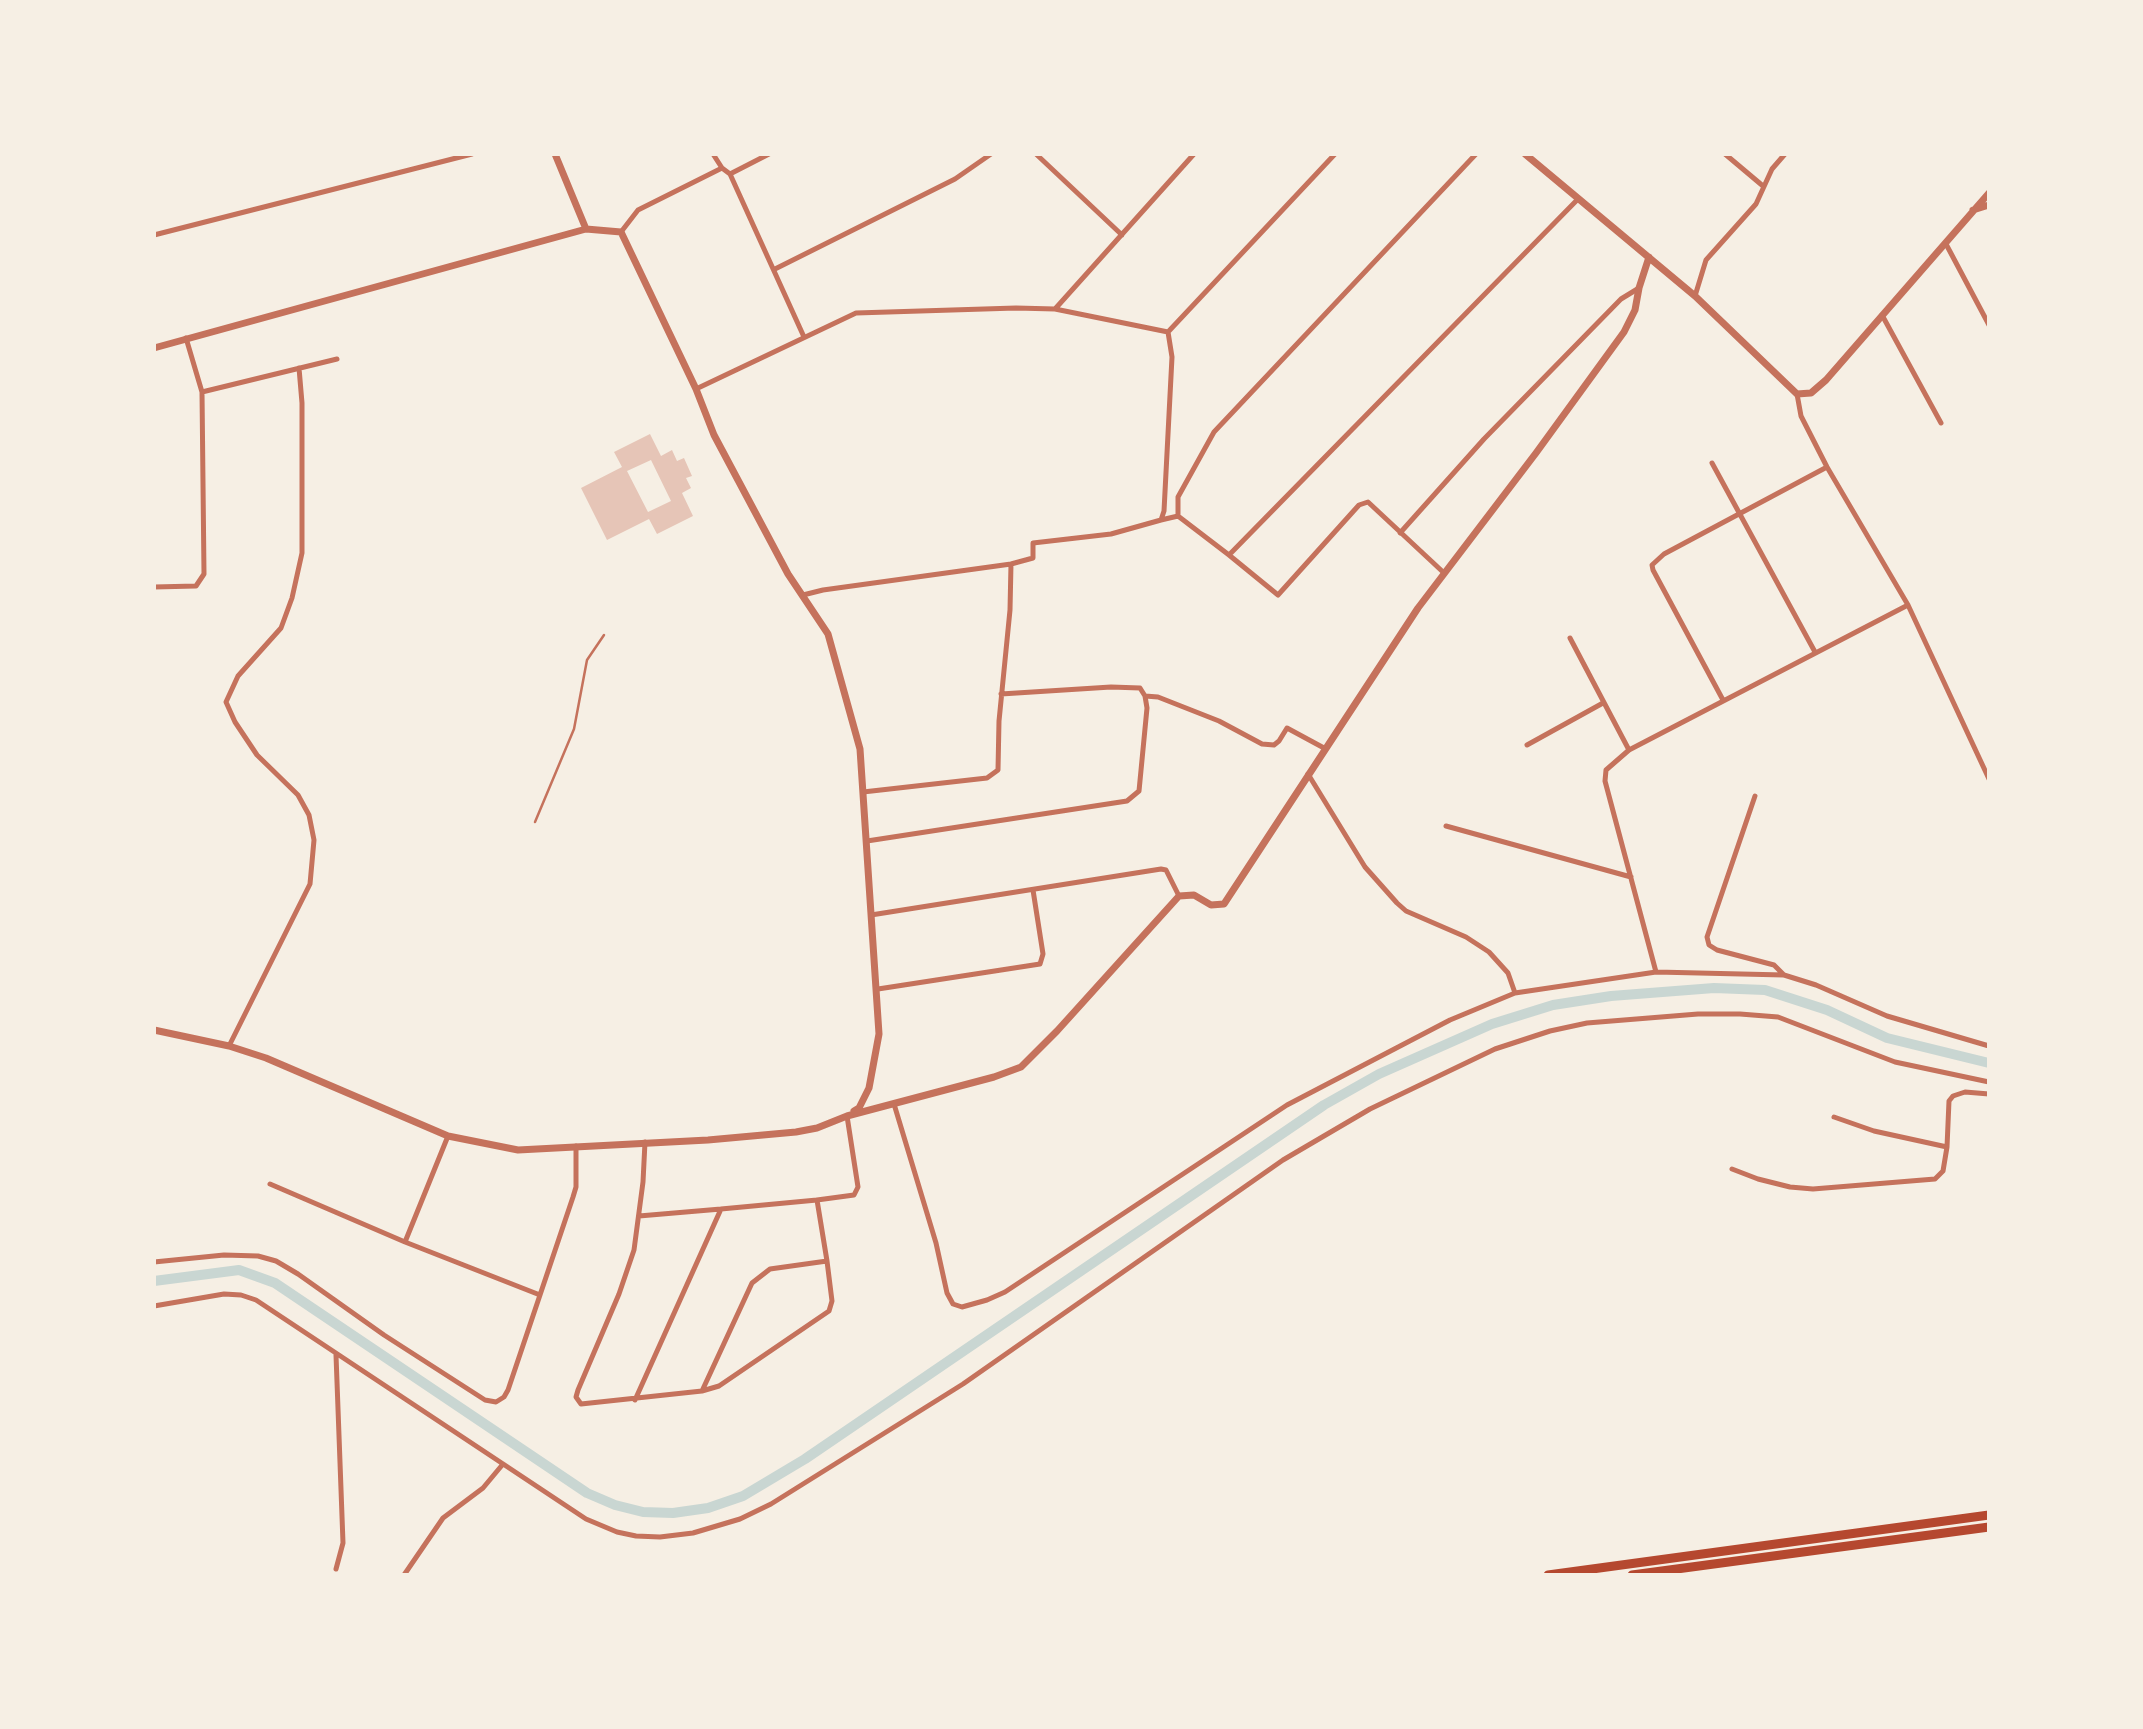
<!DOCTYPE html>
<html>
<head>
<meta charset="utf-8">
<style>
  body { margin:0 }
  #map { position:relative; width:2143px; height:1729px; overflow:hidden; background:#f6efe4; font-family:"PT Sans Narrow",sans-serif }
  canvas { display:block }
  .frame { position:absolute; inset:0; border:156px solid #f6efe4; pointer-events:none }
</style>
</head>
<body>
<div id="map">
<canvas width="2143" height="1729"></canvas>
<div class="frame"></div>
</div>
<script>
const g = document.querySelector('canvas').getContext('2d');
g.lineJoin = 'round';
const shape = rows => new Path2D(rows.map(r => 'M' + r).join(''));
function strokePath(path, color, width, dash) { g.strokeStyle = color; g.lineWidth = width; g.lineCap = dash ? 'butt' : 'round'; g.setLineDash(dash || []); g.stroke(path); }
function fillPath(path, color) { g.fillStyle = color; g.fill(path, 'evenodd'); }
const canal = shape([
  [154,1281,239,1270,275,1283,587,1493,615,1505,643,1512,673,1513,708,1508,743,1496,805,1459,1324,1105,1379,1074,1492,1024,1553,1005,1611,996,1714,988,1765,990,1827,1010,1887,1038,1989,1063]
]);
const building = shape([
  [650,434,661,456,672,450,677,461,684,458,692,476,686,478,691,488,682,493,693,516,657,534,649,519,607,540,581,488,622,467,614,452],
  [651,460,671,501,648,512,627,471]
]);
const service = shape([
  [535,822,574,729,587,660,604,635]
]);
const minor = shape([
  [713,154,722,168,730,174,804,337],
  [1036,154,1122,235],
  [1725,154,1763,186],
  [730,174,769,154],
  [621,232,638,210,722,168],
  [154,235,472,154],
  [1946,244,1989,325],
  [775,269,955,179,991,154],
  [1695,296,1706,260,1756,204,1772,169,1785,154],
  [1055,309,1194,154],
  [1882,315,1941,423],
  [1168,332,1335,154],
  [186,338,202,392,337,359],
  [696,389,856,313,1016,308,1055,309,1168,332],
  [1797,394,1801,416,1827,467,1908,605,1989,779],
  [1712,463,1815,652],
  [1178,516,1178,497,1214,432,1476,154],
  [1161,520,1178,516,1229,555,1578,199],
  [1400,533,1484,439,1621,299,1639,288],
  [1229,555,1278,595,1359,505,1368,502,1443,572],
  [154,587,196,586,204,574,202,392],
  [803,595,823,590,1011,564,1033,558,1033,543,1111,534,1161,520,1164,511,1172,357,1168,332],
  [1570,638,1629,750],
  [1145,696,1158,697,1219,721,1262,744,1274,745,1279,741,1287,728,1324,748],
  [1723,700,1653,570,1652,565,1664,554,1827,467],
  [1527,745,1603,703],
  [1308,774,1365,867,1397,903,1406,911,1466,937,1489,952,1508,973,1515,993],
  [863,792,987,778,998,770,999,721,1010,610,1011,564],
  [1755,796,1707,937,1709,945,1717,950,1774,965,1784,975],
  [1446,826,1631,877],
  [867,841,1127,801,1139,791,1147,708,1145,696,1140,688,1111,687,1001,694],
  [871,915,1161,869,1166,870,1179,896],
  [1656,972,1605,781,1606,770,1629,750,1908,605],
  [878,989,1040,964,1043,954,1033,890],
  [229,1046,310,884,314,840,309,815,298,795,257,755,235,722,226,702,238,676,281,628,292,598,302,553,302,403,299,368],
  [894,1104,936,1243,947,1293,953,1304,962,1307,987,1300,1005,1292,1287,1105,1450,1020,1515,993,1656,972,1784,975,1816,985,1887,1016,1989,1046],
  [1834,1117,1874,1131,1947,1147,1949,1101,1953,1096,1965,1092,1989,1094],
  [645,1142,643,1182,634,1250,619,1294,578,1390,576,1397,581,1404,702,1391,752,1283,770,1269,827,1261,817,1200,854,1195,858,1187,847,1116],
  [1732,1169,1758,1179,1790,1187,1813,1189,1935,1179,1943,1171,1947,1147],
  [270,1184,405,1242,540,1295],
  [639,1216,721,1209],
  [405,1242,448,1136],
  [154,1262,224,1255,258,1256,276,1261,298,1274,384,1335,485,1400,496,1402,504,1397,508,1390,573,1197,576,1187,576,1146],
  [154,1306,224,1294,241,1295,256,1300,586,1519,617,1532,636,1536,660,1537,693,1533,740,1519,771,1504,963,1384,1283,1160,1370,1109,1495,1049,1550,1031,1587,1023,1698,1014,1740,1014,1778,1017,1895,1062,1989,1082],
  [702,1391,719,1386,829,1311,832,1301,827,1261],
  [635,1400,721,1209,817,1200],
  [336,1569,343,1543,336,1355],
  [404,1575,443,1518,483,1488,503,1464]
]);
const tertiary = shape([
  [555,154,586,229],
  [1525,154,1695,296,1797,394,1811,393,1826,380,1989,193],
  [1973,210,1989,205],
  [154,348,586,229,621,232,696,389,714,435,788,574,828,634,860,749,879,1034,869,1088,859,1108,854,1111],
  [154,1030,229,1046,266,1058,448,1136,518,1150,708,1140,796,1132,817,1128,847,1116,994,1077,1021,1067,1057,1031,1179,896,1194,895,1211,905,1224,904,1418,608,1536,453,1624,332,1635,310,1639,288,1649,257]
]);
const primary = shape([
  [1548,1575,1989,1515],
  [1632,1575,1989,1527]
]);
strokePath(canal, '#c9d6d2', 10);
fillPath(building, '#e6c5b7');
strokePath(service, '#c5725c', 2.5);
strokePath(minor, '#c5725c', 5);
strokePath(tertiary, '#c5725c', 7);
strokePath(primary, '#b5482f', 9);
</script>
</body>
</html>
